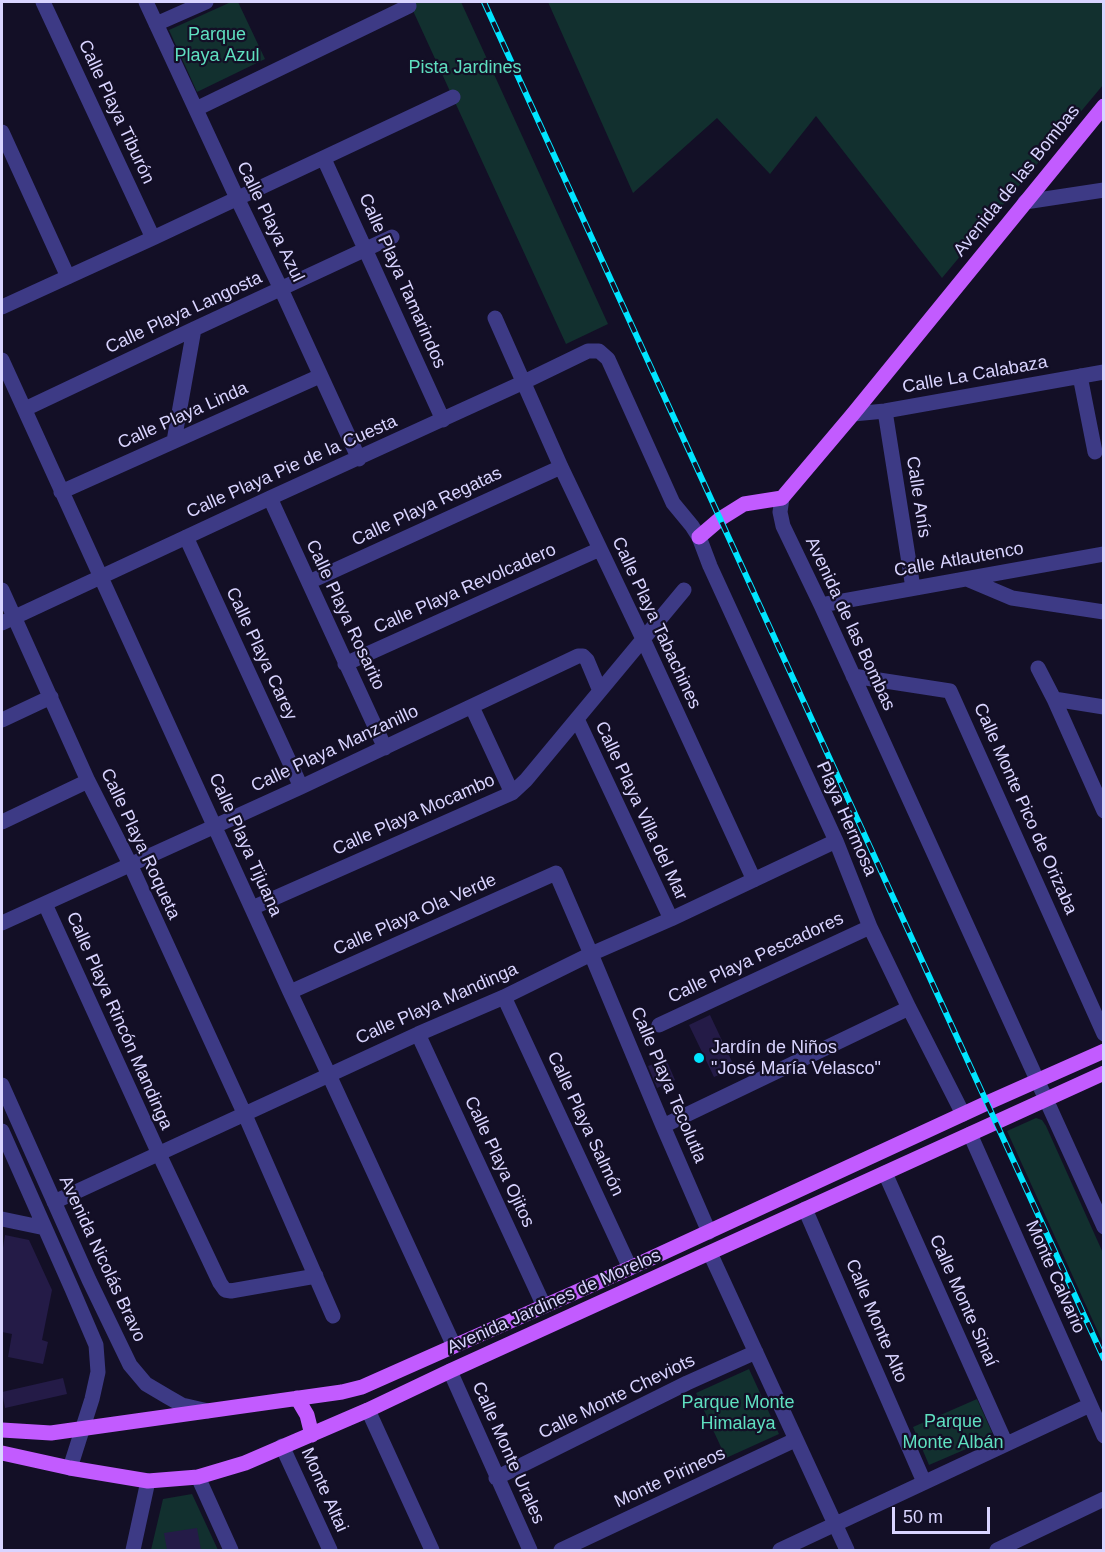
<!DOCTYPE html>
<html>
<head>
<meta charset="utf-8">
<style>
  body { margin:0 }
  #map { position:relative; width:1105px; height:1552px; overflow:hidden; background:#130f26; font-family:Arial,sans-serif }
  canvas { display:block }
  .frame { position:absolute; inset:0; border:3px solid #d9d4ff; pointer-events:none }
  .scale { position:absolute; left:892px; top:1507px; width:98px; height:27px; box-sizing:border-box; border:3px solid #d9d4ff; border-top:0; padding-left:8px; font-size:18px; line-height:21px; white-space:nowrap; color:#d9d4ff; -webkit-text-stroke:4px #130f26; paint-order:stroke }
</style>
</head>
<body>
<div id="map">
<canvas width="1105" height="1552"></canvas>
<div class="frame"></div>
<div class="scale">50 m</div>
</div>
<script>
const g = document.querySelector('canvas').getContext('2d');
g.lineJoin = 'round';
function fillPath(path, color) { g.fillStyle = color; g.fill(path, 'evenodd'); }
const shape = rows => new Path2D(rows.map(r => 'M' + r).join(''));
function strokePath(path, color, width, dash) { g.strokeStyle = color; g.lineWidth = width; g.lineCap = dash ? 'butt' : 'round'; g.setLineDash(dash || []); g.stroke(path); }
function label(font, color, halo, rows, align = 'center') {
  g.font = font + ' Arial,sans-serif'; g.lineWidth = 4.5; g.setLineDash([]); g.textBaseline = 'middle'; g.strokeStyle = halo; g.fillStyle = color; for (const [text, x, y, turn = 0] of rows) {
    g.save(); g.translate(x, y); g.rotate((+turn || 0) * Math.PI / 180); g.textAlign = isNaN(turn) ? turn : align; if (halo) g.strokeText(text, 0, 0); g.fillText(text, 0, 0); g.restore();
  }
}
const green = shape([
  [231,2,238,2,265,59,197,92,169,30],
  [409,2,461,2,608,324,566,344],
  [548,2,1103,2,1103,85,942,278,816,116,770,174,717,118,633,193],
  [1036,1118,1042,1120,1046,1126,1103,1253,1103,1343,1007,1131],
  [749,1369,779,1434,726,1458,696,1393],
  [977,1399,994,1437,929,1465,913,1427],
  [192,1494,218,1550,151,1550,163,1499]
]);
const building = shape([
  [710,1015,735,1068,714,1077,689,1025],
  [666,1059,675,1080,657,1088,648,1066],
  [5,1235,29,1240,52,1290,42,1340,48,1342,43,1364,8,1357,12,1334,2,1332,2,1254],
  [63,1378,67,1394,5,1408,2,1392],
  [197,1528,201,1550,167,1550,164,1533]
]);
const minor = shape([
  [43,2,153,238],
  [146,2,237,198,281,289,359,459],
  [156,24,206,2],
  [196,109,409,6],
  [2,132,68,277],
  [324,159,443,420],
  [1025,202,1104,190],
  [2,307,153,238,453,97],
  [495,318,561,467,643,639,754,880],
  [2,360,290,992,329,1075,454,1346],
  [1080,376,1095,452],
  [25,409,194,329,392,237],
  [885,411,913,588],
  [853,414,885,411,1104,372],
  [174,441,194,329],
  [61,492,320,376],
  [270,498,385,748],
  [782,498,780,512,783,526,821,605,1104,1227],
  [186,537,301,787],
  [967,579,1012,598,1104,612],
  [309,582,561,467],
  [2,590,88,781,130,864,245,1115,333,1316],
  [821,605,1104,554],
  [2,623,270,498,524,382,588,351,599,351,608,359,673,503,692,526,699,537,710,566,836,841,870,927,909,1008,963,1114],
  [345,664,600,549],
  [1038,668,1054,699,1104,811],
  [853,676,950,691,1104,1034],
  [1054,699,1104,707],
  [472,707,512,793],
  [577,719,671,919],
  [2,720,51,697],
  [2,822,88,781],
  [45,904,159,1154,220,1283,225,1290,231,1291,316,1276],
  [252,908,512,793,526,780,684,590],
  [2,923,301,787,578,656,583,656,587,660,600,691],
  [290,992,556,873,591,954,663,1126,709,1232],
  [504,997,630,1268],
  [659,1025,870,927],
  [418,1034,544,1306],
  [2,1085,89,1280,130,1365,146,1384,168,1397,182,1405,208,1411],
  [663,1126,909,1008],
  [2,1131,72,1289,96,1345,98,1372,92,1399,70,1468],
  [970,1134,1104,1436],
  [885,1173,1006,1444],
  [54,1202,418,1034,504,997,591,954,671,919,836,841],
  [805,1209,924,1482],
  [2,1219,45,1228],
  [710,1253,847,1550],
  [450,1371,530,1550],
  [368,1410,432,1550],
  [282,1446,330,1550],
  [198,1477,231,1550],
  [496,1478,687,1383,756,1352],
  [133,1550,148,1481],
  [561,1550,795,1440],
  [780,1550,1090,1405],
  [997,1550,1104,1499]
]);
const major = shape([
  [699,537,720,519,744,504,782,498,853,414,1104,106],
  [297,1398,307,1415,312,1435],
  [2,1430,51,1433,342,1392,362,1387,630,1268,987,1103,1104,1051],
  [2,1453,70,1468,148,1481,198,1477,245,1463,368,1410,450,1371,1104,1073]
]);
const rail = shape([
  [484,2,1104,1359]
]);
const markers = [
  [699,1058,6,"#00e5ff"]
];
const parkNames = [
  ["Parque",217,35],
  ["Playa Azul",217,56],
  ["Pista Jardines",465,68],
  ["Parque Monte",738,1403],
  ["Himalaya",738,1424],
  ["Parque",953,1422],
  ["Monte Albán",953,1443]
];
const streetNames = [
  ["Calle Playa Tiburón",116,112,65],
  ["Avenida de las Bombas",1017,181,-51],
  ["Calle Playa Azul",270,222,64],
  ["Calle Playa Tamarindos",402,281,66],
  ["Calle Playa Langosta",184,313,-25],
  ["Calle La Calabaza",975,375,-10],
  ["Calle Playa Linda",183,416,-24],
  ["Calle Playa Pie de la Cuesta",292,467,-24],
  ["Calle Anís",918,497,81],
  ["Calle Playa Regatas",427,507,-25],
  ["Calle Atlautenco",959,560,-10],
  ["Calle Playa Revolcadero",465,589,-24],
  ["Calle Playa Rosarito",345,615,65],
  ["Calle Playa Tabachines",656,623,65],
  ["Avenida de las Bombas",850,624,65],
  ["Calle Playa Carey",261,654,65],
  ["Calle Playa Manzanillo",335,749,-25],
  ["Calle Monte Pico de Orizaba",1025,809,66],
  ["Calle Playa Villa del Mar",641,811,65],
  ["Calle Playa Mocambo",414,815,-24],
  ["Playa Hermosa",846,819,66],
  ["Calle Playa Roqueta",140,844,65],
  ["Calle Playa Tijuana",245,845,66],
  ["Calle Playa Ola Verde",415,915,-24],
  ["Calle Playa Pescadores",756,958,-25],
  ["Calle Playa Mandinga",437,1004,-24],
  ["Calle Playa Rincón Mandinga",119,1021,66],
  ["Calle Playa Tecolutla",668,1085,67],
  ["Calle Playa Salmón",585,1124,65],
  ["Calle Playa Ojitos",499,1162,65],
  ["Avenida Nicolás Bravo",102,1259,65],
  ["Monte Calvario",1055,1277,66],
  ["Calle Monte Sinaí",963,1301,66],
  ["Avenida Jardines de Morelos",554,1302,-24],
  ["Calle Monte Alto",876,1321,67],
  ["Calle Monte Cheviots",617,1397,-26],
  ["Calle Monte Urales",508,1453,66],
  ["Monte Pirineos",670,1478,-25],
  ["Monte Altai",324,1490,66]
];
const poiNames = [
  ["Jardín de Niños",711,1048],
  ["\"José María Velasco\"",711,1069]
];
fillPath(green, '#12302f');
fillPath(building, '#241b47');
strokePath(minor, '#3d3a85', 15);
strokePath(major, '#c25bff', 15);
strokePath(rail, '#00e5ff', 6);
strokePath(rail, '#130f26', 4, [11]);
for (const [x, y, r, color] of markers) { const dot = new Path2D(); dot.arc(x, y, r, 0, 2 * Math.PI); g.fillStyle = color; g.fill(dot); strokePath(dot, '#130f26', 2); }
label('18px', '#5fe0c0', '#130f26', parkNames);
label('18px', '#d9d4ff', '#130f26', streetNames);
label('18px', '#d9d4ff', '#130f26', poiNames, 'left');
</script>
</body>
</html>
